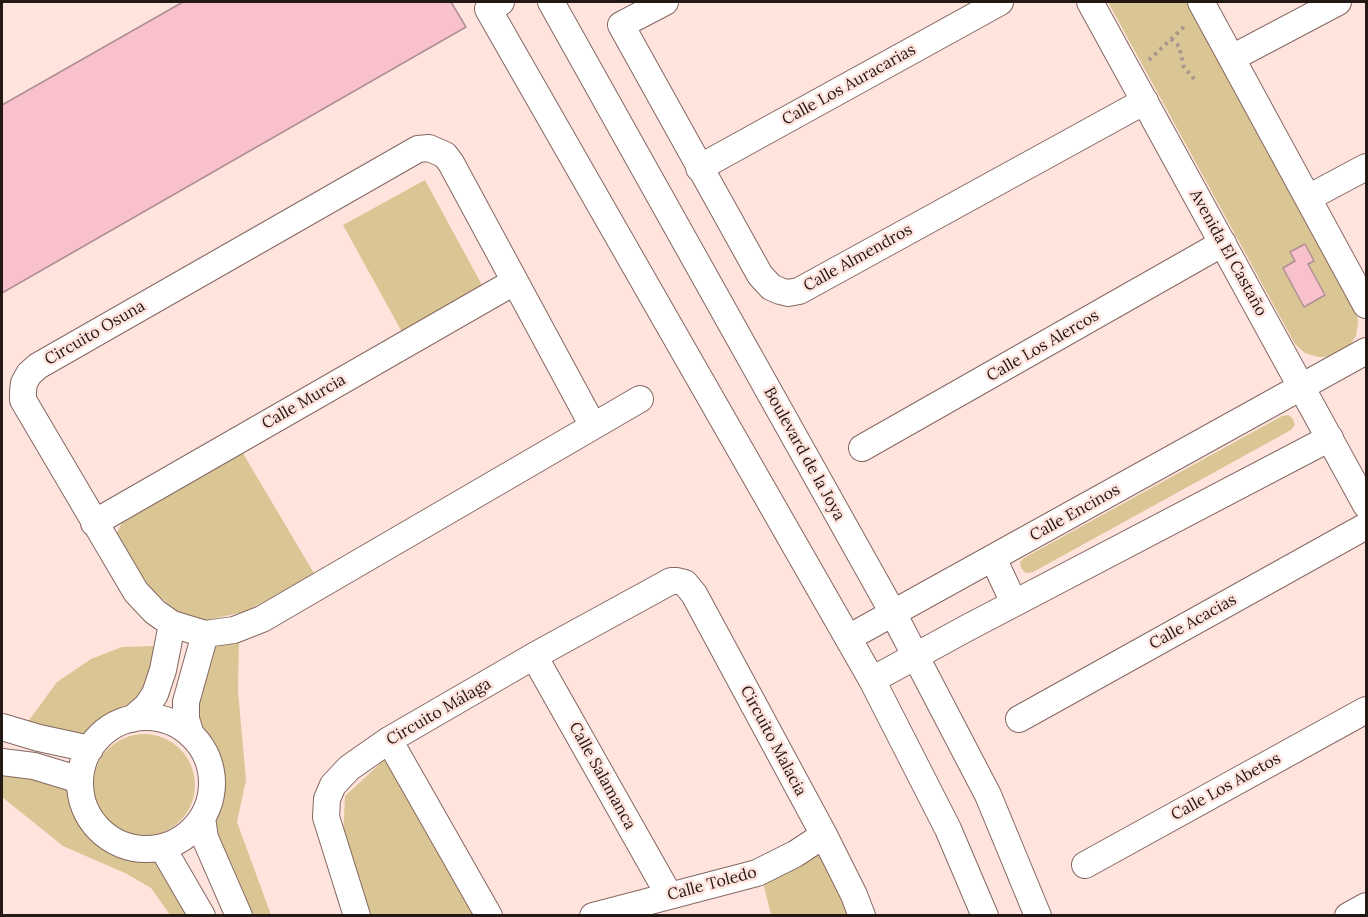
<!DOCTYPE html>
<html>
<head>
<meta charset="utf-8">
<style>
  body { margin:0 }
  #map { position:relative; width:1368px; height:917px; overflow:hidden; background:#ffe4dd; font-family:Lora,serif }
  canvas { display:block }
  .frame { position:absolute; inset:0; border:3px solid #241815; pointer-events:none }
</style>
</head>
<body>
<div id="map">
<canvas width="1368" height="917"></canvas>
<div class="frame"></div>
</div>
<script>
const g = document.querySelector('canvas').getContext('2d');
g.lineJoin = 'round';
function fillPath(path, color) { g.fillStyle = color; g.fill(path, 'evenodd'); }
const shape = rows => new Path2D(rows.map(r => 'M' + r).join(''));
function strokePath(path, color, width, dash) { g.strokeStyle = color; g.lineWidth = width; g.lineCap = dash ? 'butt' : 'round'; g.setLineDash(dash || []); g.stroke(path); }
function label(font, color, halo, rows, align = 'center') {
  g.font = font + ' Lora,serif'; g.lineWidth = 5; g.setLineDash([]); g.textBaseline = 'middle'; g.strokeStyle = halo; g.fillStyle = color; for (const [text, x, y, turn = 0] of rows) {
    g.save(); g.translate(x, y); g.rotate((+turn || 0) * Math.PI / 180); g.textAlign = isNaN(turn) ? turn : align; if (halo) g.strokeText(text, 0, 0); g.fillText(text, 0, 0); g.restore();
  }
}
const green = shape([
  [1108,2,1189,2,1357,312,1358,323,1356,336,1349,346,1330,357,1318,357,1305,353,1295,344],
  [425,180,483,287,402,332,343,225],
  [1289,415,1293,419,1295,425,1291,430,1033,572,1026,573,1021,568,1020,562,1024,558,1282,416],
  [241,450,315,575,244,612,202,621,177,611,143,583,116,535,126,514],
  [239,636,238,691,246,780,237,822,271,915,246,915,208,821,219,778,213,753,195,731,191,713,210,639],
  [154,646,151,685,142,704,114,716,84,743,24,727,57,682,91,659,122,647],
  '93 785a51 51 0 1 1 102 0a51 51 0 1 1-102 0Z',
  [385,759,474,915,366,915,343,838,345,796],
  [2,770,71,790,81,816,102,840,139,856,165,865,196,915,170,915,151,888,127,874,63,846,2,797],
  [822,849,853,915,771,915,763,882]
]);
const building = shape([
  [183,2,451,2,466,27,2,293,2,105,183,2],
  [1305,244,1314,261,1308,264,1325,295,1304,307,1283,268,1295,261,1290,252,1305,244]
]);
const path = shape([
  [1171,39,1179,46,1184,67,1195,80],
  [1149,60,1187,24]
]);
const minor = shape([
  [501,2,488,9,872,680,948,829,985,916],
  [551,2,893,613,988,795,1038,916],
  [665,2,621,25,760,275,771,287,780,291,788,293,799,291,1145,101],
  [1090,2,1366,505],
  [1201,2,1366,305],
  [1232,58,1338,2],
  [699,168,1000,2],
  [1308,198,1366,167],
  [593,426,451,163,445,155,429,148,418,149,38,366,29,374,24,383,23,391,23,400,136,592,155,612,172,624,205,634,234,630,262,619,640,399],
  [862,448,1223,243],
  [94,523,514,282],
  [993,558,1014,603],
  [848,638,1366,351],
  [534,656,669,895],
  [872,680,967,628,1330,438],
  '80 783a66 66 0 1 1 132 0a66 66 0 1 1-132 0Z',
  [132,719,147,706,155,694,163,670,172,624],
  [1019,719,1366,526],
  [2,727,39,738,90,749],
  [191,735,186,719,186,702,205,634],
  [389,740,489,916],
  [2,762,34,766,80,780],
  [202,818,205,838,239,916],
  [162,847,202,916],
  [1085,865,1366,710],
  [357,916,326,817,327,799,333,785,349,768,389,740,534,656,671,581,677,581,685,583,694,594,824,835,854,895,862,916],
  [593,916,757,873,795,854,824,835],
  [1348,916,1366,906]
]);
const streetNames = [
  ["Calle Los Auracarias",849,85,-29],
  ["Avenida El Castaño",1228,253,61],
  ["Calle Almendros",858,258,-29],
  ["Circuito Osuna",95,333,-30],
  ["Calle Los Alercos",1043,346,-30],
  ["Calle Murcia",304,402,-30],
  ["Boulevard de la Joya",804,454,61],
  ["Calle Encinos",1075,513,-29],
  ["Calle Acacias",1193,622,-29],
  ["Circuito Málaga",439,712,-30],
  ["Circuito Malacia",773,741,62],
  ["Calle Salamanca",602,776,61],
  ["Calle Los Abetos",1226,787,-29],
  ["Calle Toledo",712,884,-15]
];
fillPath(green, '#dac694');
fillPath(building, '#f8c1cc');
strokePath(building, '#af8f94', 1.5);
strokePath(minor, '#846760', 28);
strokePath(path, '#aa958f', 4, [3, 4.5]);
strokePath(minor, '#fff', 26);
label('16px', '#241815', '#ffe4dd', streetNames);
</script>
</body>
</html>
